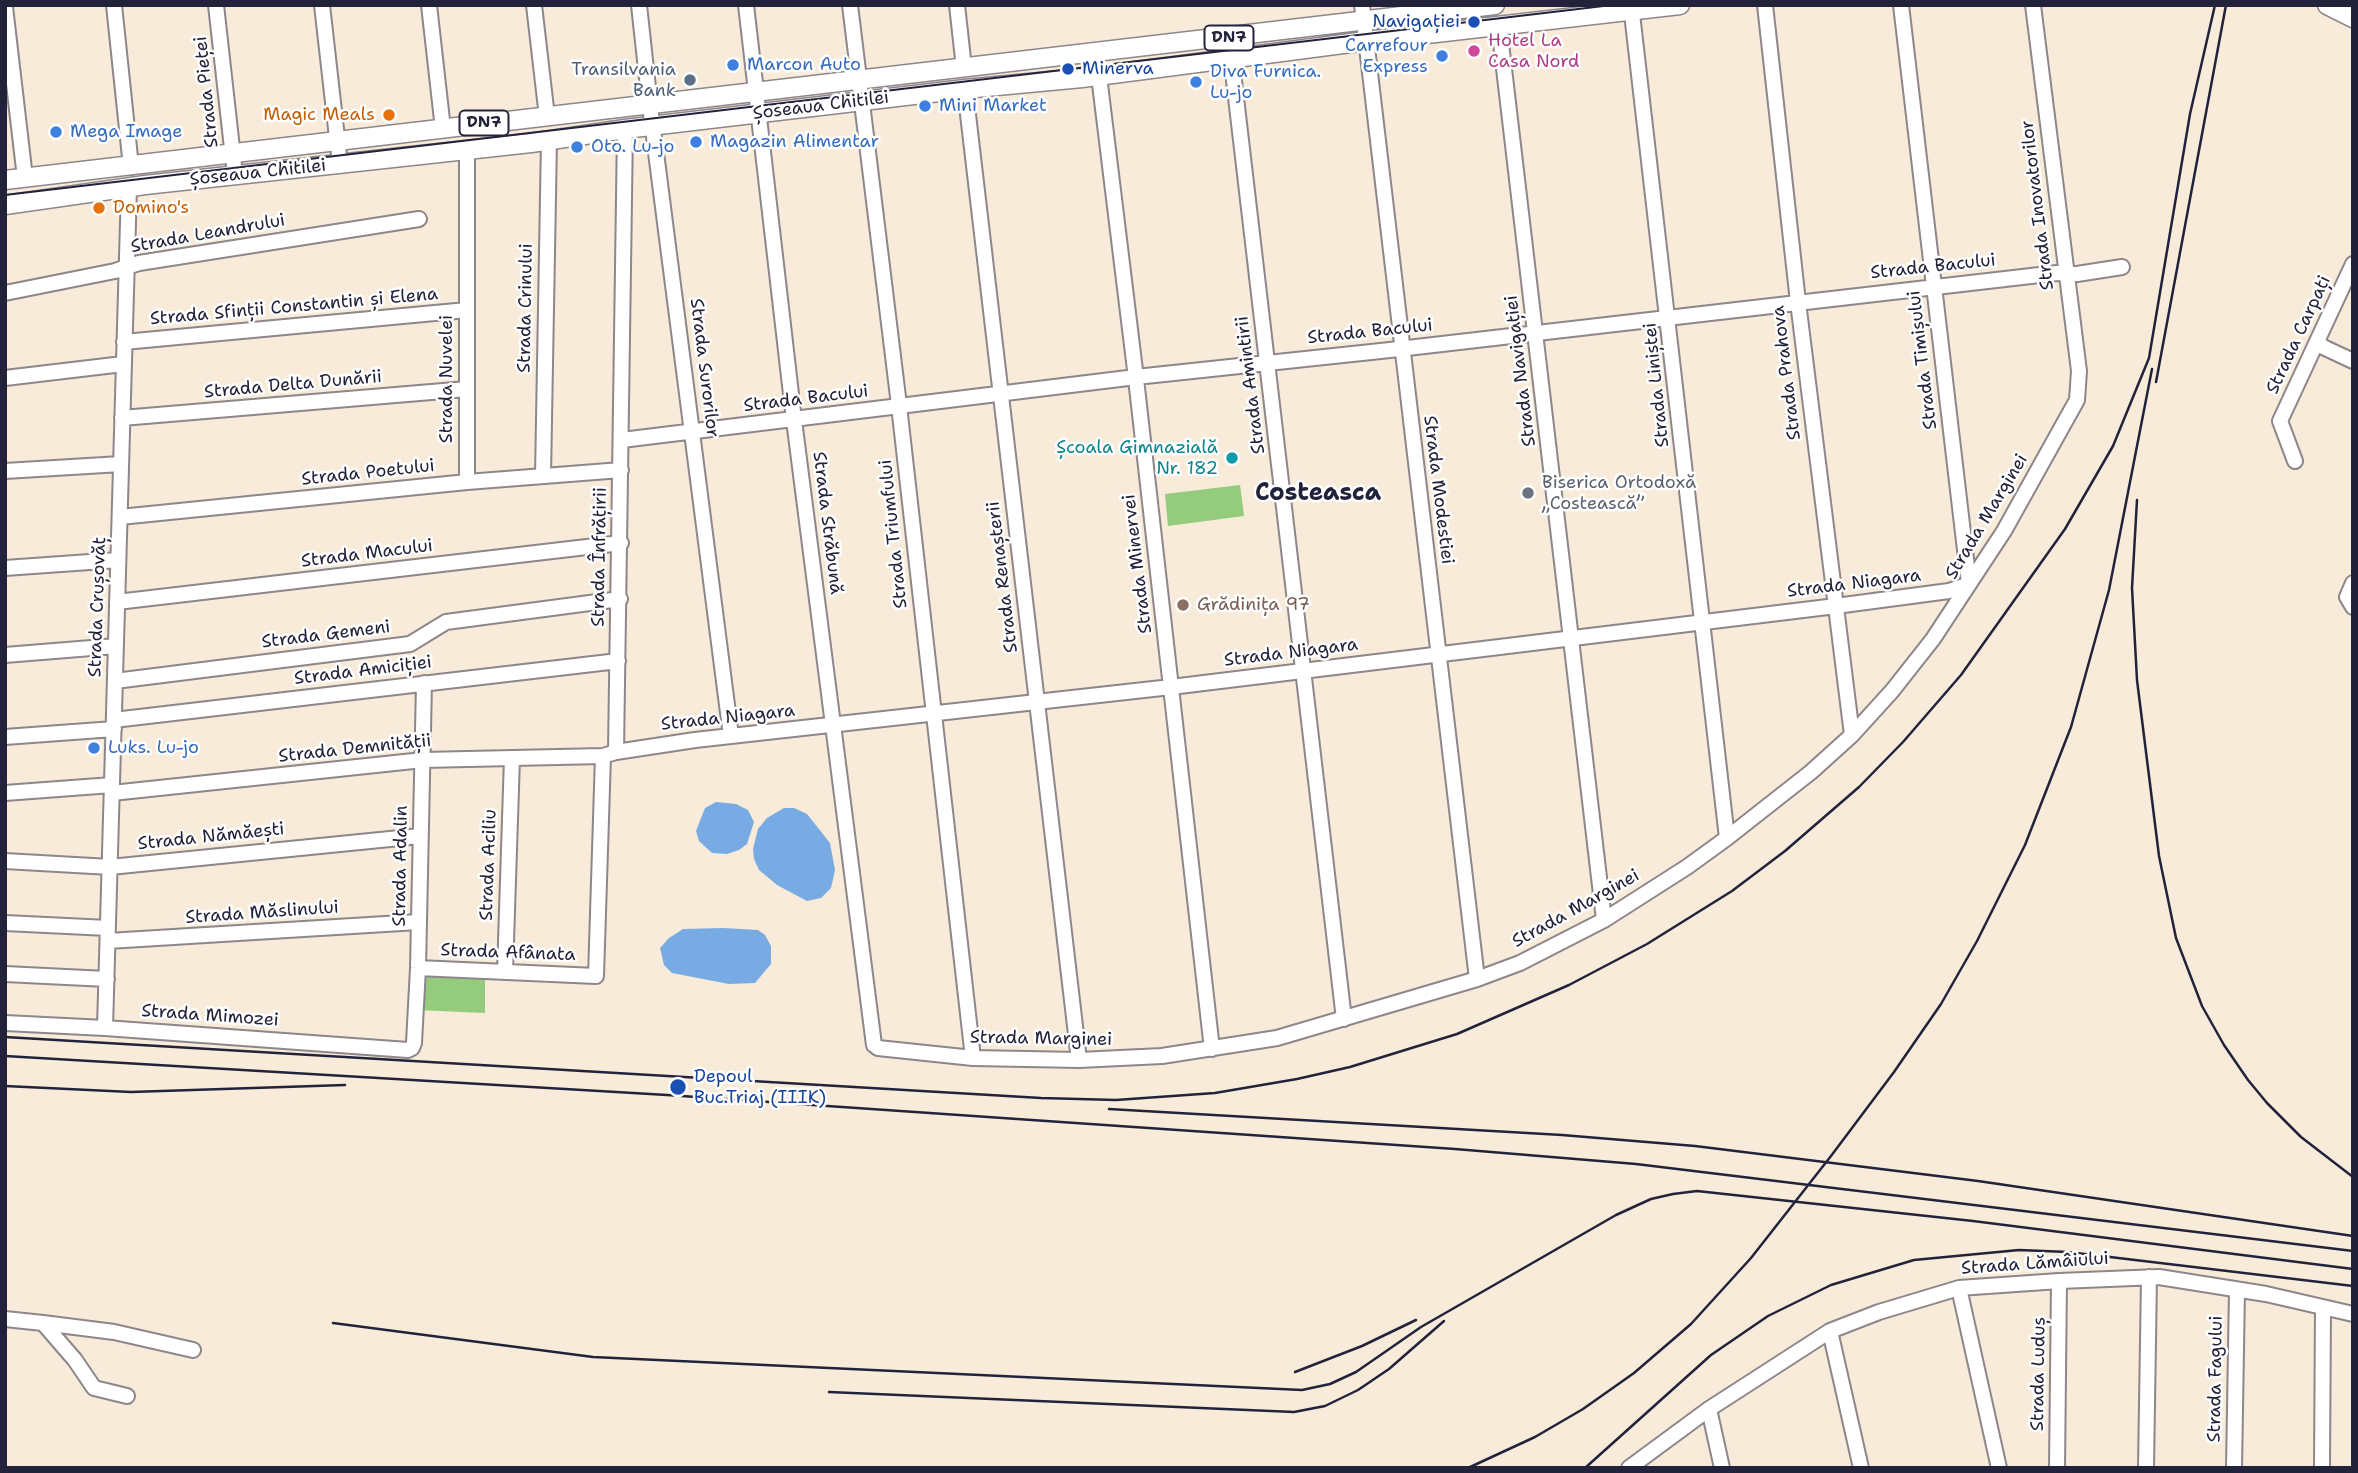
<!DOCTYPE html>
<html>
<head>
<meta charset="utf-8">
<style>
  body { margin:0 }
  #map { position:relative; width:2358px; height:1473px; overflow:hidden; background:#f8ebd9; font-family:"Shantell Sans",sans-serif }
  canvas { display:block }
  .frame { position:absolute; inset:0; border:7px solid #22223b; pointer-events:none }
</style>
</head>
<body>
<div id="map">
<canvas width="2358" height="1473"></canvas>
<div class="frame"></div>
</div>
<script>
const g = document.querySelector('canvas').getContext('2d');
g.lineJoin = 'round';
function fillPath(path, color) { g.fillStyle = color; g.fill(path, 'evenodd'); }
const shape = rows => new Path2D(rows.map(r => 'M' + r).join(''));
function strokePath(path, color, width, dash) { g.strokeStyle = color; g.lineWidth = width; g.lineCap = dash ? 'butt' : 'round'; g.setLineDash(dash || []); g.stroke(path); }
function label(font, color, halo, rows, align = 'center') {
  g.font = font + ' "Shantell Sans",sans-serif'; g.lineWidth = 5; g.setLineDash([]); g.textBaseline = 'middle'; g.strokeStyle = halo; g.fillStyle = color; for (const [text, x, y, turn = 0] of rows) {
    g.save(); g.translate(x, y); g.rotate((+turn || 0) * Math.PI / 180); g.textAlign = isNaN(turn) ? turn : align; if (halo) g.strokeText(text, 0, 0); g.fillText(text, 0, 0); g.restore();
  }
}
const green = shape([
  [1240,485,1244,516,1168,526,1165,494],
  [418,968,485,972,485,1013,416,1010]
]);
const water = shape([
  [716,802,736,804,748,810,754,822,747,844,739,850,727,854,712,853,699,841,696,831,705,808],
  [784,808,794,808,807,814,830,843,835,870,831,888,821,898,807,901,777,885,759,870,754,859,753,849,758,829,767,818],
  [723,928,758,930,765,935,771,946,771,964,755,983,729,984,672,973,664,965,660,948,669,938,683,929]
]);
const minor = shape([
  [114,5,131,167],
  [216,5,235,175],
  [322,5,340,164],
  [429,5,443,129],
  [534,5,547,117],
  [639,5,650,106,731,736],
  [746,5,794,420,874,1045,878,1048,973,1058,1079,1060,1162,1056,1277,1038,1477,979,1520,963,1604,920,1687,867,1727,838,1811,772,1852,735,1892,691,1933,639,2004,531,2077,400,2079,371,2033,5],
  [850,5,898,397,973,1058],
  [957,5,964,68],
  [1362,5,1477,979],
  [1631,5,1727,838],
  [1765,5,1798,302,1852,735],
  [5,7,25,178],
  [1499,26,1604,920],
  [1229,38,1344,1019],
  [1099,76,1135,370,1212,1049],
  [965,89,1079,1060],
  [5,293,115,271,139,263,419,219],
  [2317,341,2323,347,2353,361],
  [124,342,467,310],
  [5,378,123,364],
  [122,418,467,389],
  [622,440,1136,377,1390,350,2057,273,2077,274,2122,267],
  [2295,461,2280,421,2353,264],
  [5,471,121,464],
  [543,476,549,140],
  [467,482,467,150],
  [120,517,467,482,621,470],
  [5,568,118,560],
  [2353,583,2347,597,2353,607],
  [117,602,621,543],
  [5,655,116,646],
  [115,681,410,644,446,622,620,599],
  [114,720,618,661],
  [5,737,114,729],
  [616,752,695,740,1171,687,1836,606,1949,591,1969,584,1901,5],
  [5,793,112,785],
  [112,793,423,760,603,756],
  [5,861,110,867,420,836],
  [5,923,108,928],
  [108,941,418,922],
  [418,968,596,976,603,756,616,752,625,129],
  [505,972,512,758],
  [5,974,107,979],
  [5,1023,105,1028,408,1050,412,1048,414,1043,418,968,424,683],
  [105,1028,129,187],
  [1959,1288,1999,1468],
  [5,1319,43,1323],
  [1830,1331,1861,1468],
  [127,1396,94,1388,75,1360,43,1323,114,1332,193,1350],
  [1709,1409,1722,1468],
  [1629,1468,1709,1409,1830,1331,1879,1312,1959,1288,2059,1281,2159,1277,2266,1294,2353,1314],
  [2057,1468,2059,1281],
  [2146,1468,2149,1277],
  [2234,1468,2237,1290],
  [2322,1468,2323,1307]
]);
const major = shape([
  [2327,5,2353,18],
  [5,180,1495,5],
  [5,205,145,185,531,143,625,129,965,89,1082,78,1366,41,1680,5]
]);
const tram = shape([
  [5,195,1612,5]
]);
const rail = shape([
  [2156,382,2226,5],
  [2137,500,2132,588,2137,680,2159,856,2176,938,2202,1006,2224,1045,2248,1080,2267,1103,2301,1137,2353,1177],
  [5,1037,1041,1098,1116,1100,1215,1093,1297,1079,1350,1067,1457,1034,1569,985,1647,944,1732,891,1785,851,1859,787,1903,742,1961,675,2065,529,2113,446,2149,358,2190,114,2215,5],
  [5,1056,667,1095,1455,1149,1636,1164,2353,1251],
  [5,1086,131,1092,345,1085],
  [1109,1109,1562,1135,1695,1146,1978,1181,2353,1236],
  [333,1323,593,1357,1302,1390,1330,1384,1356,1372,1421,1327,1616,1215,1651,1199,1673,1194,1697,1191,1973,1221,2353,1269],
  [1295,1372,1362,1346,1416,1320],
  [829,1392,1294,1412,1325,1406,1358,1390,1389,1369,1444,1321],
  [1468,1468,1535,1437,1583,1409,1634,1373,1691,1324,1751,1258,1831,1156,1894,1072,1941,1004,1977,941,2025,845,2071,727,2109,590,2152,369],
  [1585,1468,1711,1355,1768,1316,1831,1285,1914,1260,2019,1250,2068,1252,2353,1286]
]);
const markers = [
  [1474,22,7,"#1a4fb4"],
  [1474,51,7,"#d1479c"],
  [1442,56,7,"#3f7fe0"],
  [733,65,7,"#3f7fe0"],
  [1068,69,7,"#1a4fb4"],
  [690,80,7,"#5c6f8a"],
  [1196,82,7,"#3f7fe0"],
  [925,106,7,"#3f7fe0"],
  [389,115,7,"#e8710a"],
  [56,132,7,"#3f7fe0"],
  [696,142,7,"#3f7fe0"],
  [577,147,7,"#3f7fe0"],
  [99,208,7,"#e8710a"],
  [1232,458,7,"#0f9aa8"],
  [1528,493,7,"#6b7280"],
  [1183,605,7,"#8d6e63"],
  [94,748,7,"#3f7fe0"],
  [678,1087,9,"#1a4fb4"]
];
const shields = [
  [1229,38,49],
  [484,123,49]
];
const shieldNames = [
  ["DN7",1229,38],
  ["DN7",484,123]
];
const transitNames = [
  ["Navigației",1460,22,"right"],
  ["Minerva",1082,69],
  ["Depoul",694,1077],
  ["Buc.Triaj (IIIK)",694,1098]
];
const hotelNames = [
  ["Hotel La",1488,41],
  ["Casa Nord",1488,62]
];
const shopNames = [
  ["Carrefour",1428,46,"right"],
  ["Express",1428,67,"right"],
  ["Marcon Auto",747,65],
  ["Diva Furnica.",1210,72],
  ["Lu-jo",1210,93],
  ["Mini Market",939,106],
  ["Mega Image",70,132],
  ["Magazin Alimentar",710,142],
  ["Oto. Lu-jo",591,147],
  ["Luks. Lu-jo",108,748]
];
const serviceNames = [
  ["Transilvania",676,70],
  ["Bank",676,91]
];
const streetNames = [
  ["Strada Pieței",207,92,-96],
  ["Șoseaua Chitilei",821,106,-7],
  ["Șoseaua Chitilei",258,173,-6],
  ["Strada Inovatorilor",2038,205,-97],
  ["Strada Leandrului",208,234,-10],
  ["Strada Bacului",1933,267,-6],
  ["Strada Sfinții Constantin și Elena",294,307,-5],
  ["Strada Crinului",526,308,-89],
  ["Strada Bacului",1370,332,-6],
  ["Strada Carpați",2299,335,-65],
  ["Strada Timișului",1923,360,-97],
  ["Strada Surorilor",704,368,83],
  ["Strada Navigației",1521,371,-97],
  ["Strada Prahova",1787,373,-97],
  ["Strada Nuvelei",447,379,-90],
  ["Strada Delta Dunării",293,385,-5],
  ["Strada Amintirii",1251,385,-97],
  ["Strada Liniștei",1657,385,-96],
  ["Strada Bacului",806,399,-7],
  ["Strada Poetului",368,473,-6],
  ["Strada Modestiei",1438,490,83],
  ["Strada Marginei",1987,517,-59],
  ["Strada Străbună",827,523,83],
  ["Strada Triumfului",894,534,-96],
  ["Strada Macului",367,554,-7],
  ["Strada Înfrățirii",600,557,-89],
  ["Strada Minervei",1138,564,-97],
  ["Strada Renașterii",1003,577,-97],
  ["Strada Niagara",1854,584,-7],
  ["Strada Crușovăț",98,607,-88],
  ["Strada Gemeni",326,635,-7],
  ["Strada Niagara",1291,653,-7],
  ["Strada Amiciției",363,671,-7],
  ["Strada Niagara",728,718,-6],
  ["Strada Demnității",355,749,-6],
  ["Strada Nămăești",211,837,-6],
  ["Strada Aciliu",489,865,-88],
  ["Strada Adalin",401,866,-89],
  ["Strada Marginei",1576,909,-29],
  ["Strada Măslinului",262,913,-4],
  ["Strada Afânata",508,953,2],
  ["Strada Mimozei",210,1016,4],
  ["Strada Marginei",1041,1039,1],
  ["Strada Lămâiului",2035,1264,-4],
  ["Strada Luduș",2039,1374,-89],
  ["Strada Fagului",2216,1379,-89]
];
const foodNames = [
  ["Magic Meals",375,115],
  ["Domino's",113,208,"left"]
];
const cultureNames = [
  ["Școala Gimnazială",1218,448],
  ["Nr. 182",1218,469]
];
const worshipNames = [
  ["Biserica Ortodoxă",1542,483],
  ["„Costească”",1542,504]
];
const educationNames = [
  ["Grădinița 97",1197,605]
];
const districtNames = [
  ["Costeasca",1318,494]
];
fillPath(green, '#94cb7d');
fillPath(water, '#78abe4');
strokePath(minor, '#8d868a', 18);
strokePath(major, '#8d868a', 21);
strokePath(minor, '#fff', 14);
strokePath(major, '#fff', 18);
strokePath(tram, '#22223b', 2);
strokePath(rail, '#22223b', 2.5);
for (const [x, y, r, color] of markers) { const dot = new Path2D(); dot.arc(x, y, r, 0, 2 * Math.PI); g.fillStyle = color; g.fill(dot); strokePath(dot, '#fff', 2.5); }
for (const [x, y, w] of shields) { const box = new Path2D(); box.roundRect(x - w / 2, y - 12.5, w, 25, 5); g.fillStyle = '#fff'; g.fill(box); strokePath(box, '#22223b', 2); }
label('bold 16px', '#22223b', null, shieldNames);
label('18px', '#164399', '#fff', transitNames, 'left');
label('18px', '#b23c85', '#fff', hotelNames, 'left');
label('18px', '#366cbe', '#fff', shopNames, 'left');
label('18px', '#4e5e75', '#fff', serviceNames, 'right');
label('18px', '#22223b', '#fff', streetNames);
label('18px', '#c56008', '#fff', foodNames, 'right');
label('18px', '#0d838f', '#fff', cultureNames, 'right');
label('18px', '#5b616d', '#fff', worshipNames, 'left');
label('18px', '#785e54', '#fff', educationNames, 'left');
label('bold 24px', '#22223b', '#fff', districtNames);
</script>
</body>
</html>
